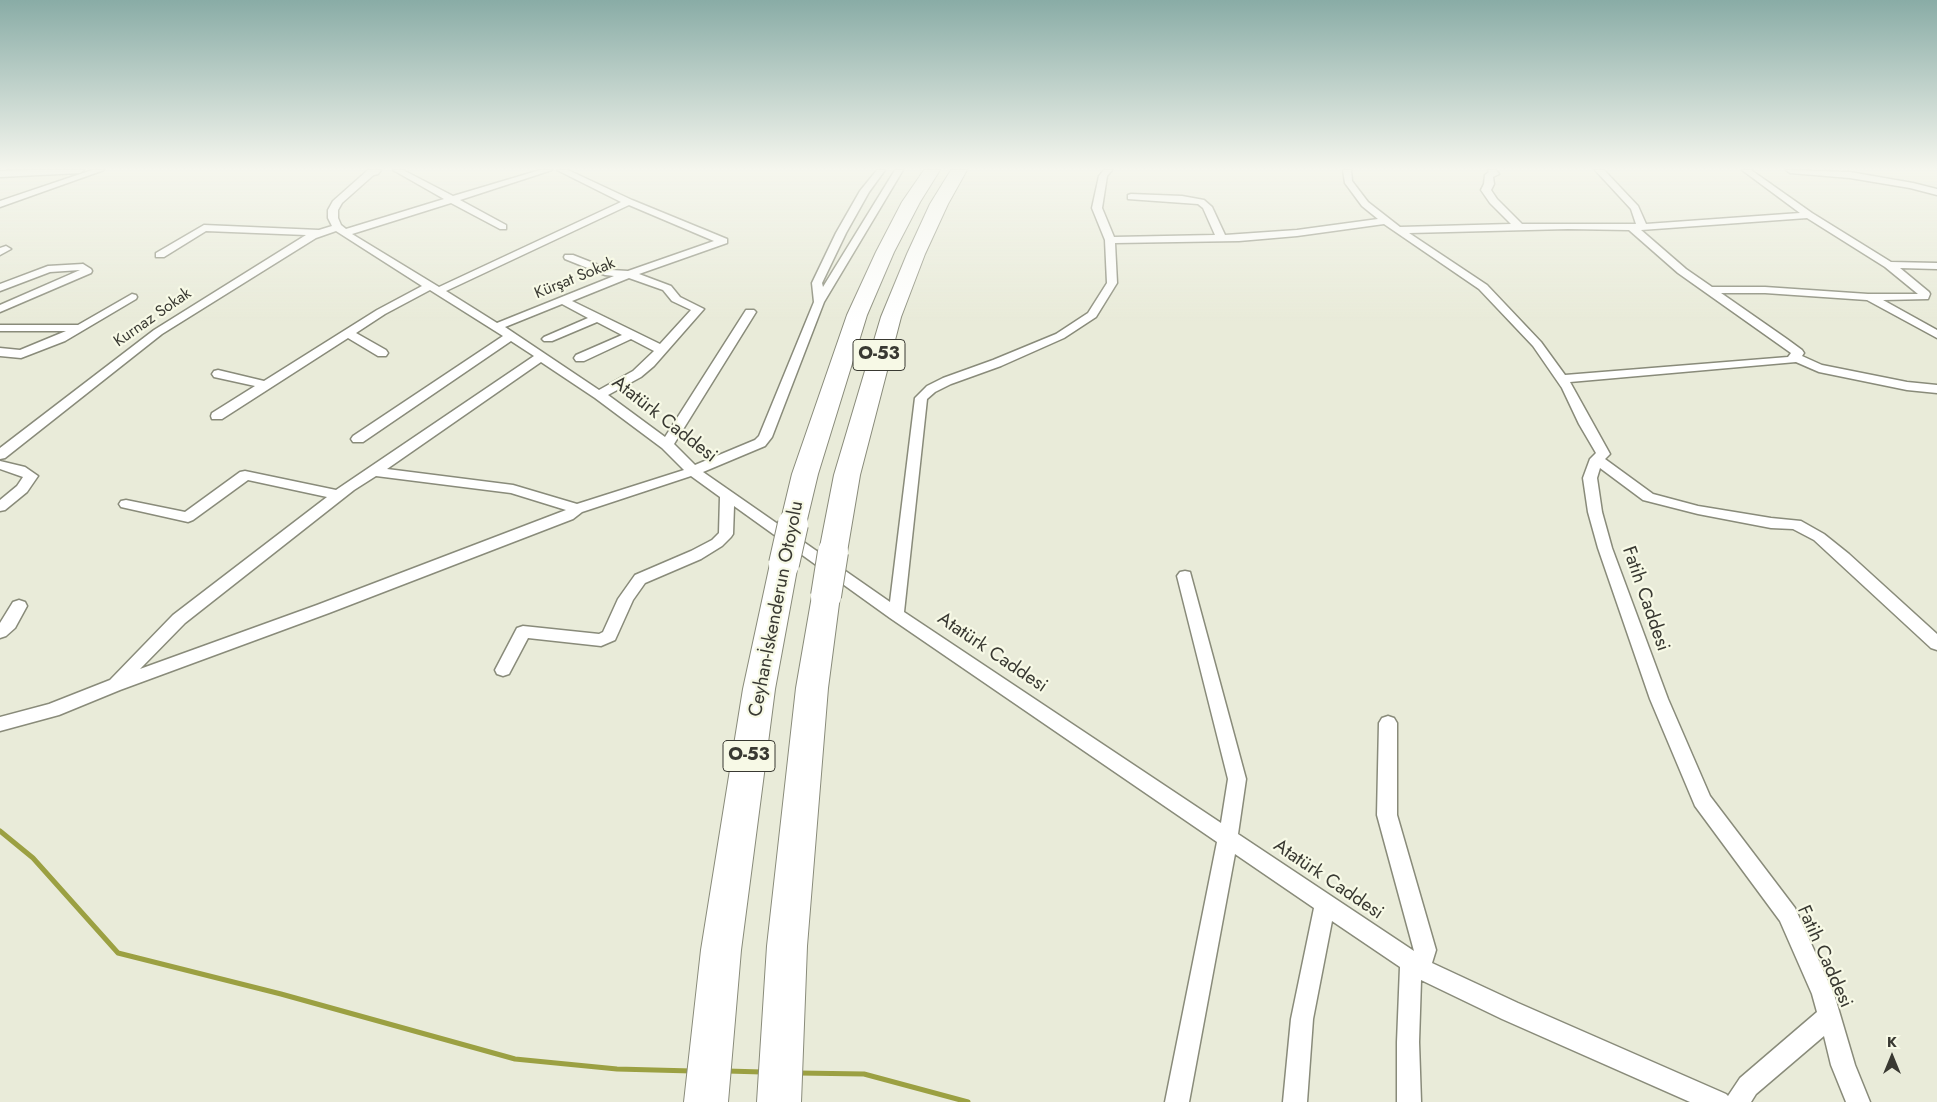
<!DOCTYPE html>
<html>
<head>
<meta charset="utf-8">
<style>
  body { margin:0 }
  #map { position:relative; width:1937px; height:1102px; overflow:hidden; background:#e9ebd9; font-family:Jost,sans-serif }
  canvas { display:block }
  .north { position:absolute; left:1867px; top:1032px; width:50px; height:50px; -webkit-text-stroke:4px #f7f9e6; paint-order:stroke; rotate:0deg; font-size:14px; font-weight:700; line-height:20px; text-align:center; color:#393932 }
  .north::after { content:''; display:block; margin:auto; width:18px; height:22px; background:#393932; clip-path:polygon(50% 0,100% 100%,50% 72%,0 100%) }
</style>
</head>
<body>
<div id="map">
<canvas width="1937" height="1102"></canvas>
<div class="north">K</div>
</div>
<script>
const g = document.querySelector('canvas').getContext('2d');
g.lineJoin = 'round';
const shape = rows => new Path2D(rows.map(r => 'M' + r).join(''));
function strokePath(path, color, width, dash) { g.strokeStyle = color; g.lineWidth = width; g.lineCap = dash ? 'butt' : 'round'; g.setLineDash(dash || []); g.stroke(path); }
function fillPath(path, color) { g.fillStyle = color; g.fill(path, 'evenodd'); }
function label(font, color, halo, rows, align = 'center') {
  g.font = font + ' Jost,sans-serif'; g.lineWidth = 4.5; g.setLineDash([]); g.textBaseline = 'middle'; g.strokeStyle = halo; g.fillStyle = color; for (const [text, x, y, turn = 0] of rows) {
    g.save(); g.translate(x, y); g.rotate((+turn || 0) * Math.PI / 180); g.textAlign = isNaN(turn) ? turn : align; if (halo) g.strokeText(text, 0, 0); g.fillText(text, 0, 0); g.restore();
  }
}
const stream = shape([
  [0,831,33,858,118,953,281,994,515,1059,617,1069,692,1071],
  [727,1071,762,1072],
  [799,1073,864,1074,968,1102]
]);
const street = shape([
  [32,170,84,170,80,173,0,177,0,171,32,170],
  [92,170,104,170,0,207,0,201,92,170],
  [368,170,378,171,342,203,338,210,338,218,341,225,346,229,444,199,393,170,403,170,453,196,540,170,552,170,460,200,506,225,506,229,500,229,451,203,352,234,439,287,621,202,557,170,568,170,632,200,727,239,727,243,639,274,671,286,680,297,704,309,654,366,641,377,608,395,665,437,746,310,754,310,756,312,674,444,695,465,755,440,759,436,814,302,812,283,836,233,860,191,877,170,885,170,869,192,846,233,822,283,823,287,895,170,903,170,824,302,772,437,765,446,703,472,890,602,915,398,927,386,943,378,993,360,1056,334,1088,313,1107,283,1105,240,1092,208,1099,176,1104,170,1112,170,1107,176,1102,208,1114,237,1215,235,1203,208,1198,204,1128,199,1128,195,1131,194,1182,196,1204,200,1212,207,1225,235,1297,230,1378,219,1362,206,1345,183,1343,170,1351,170,1352,181,1368,202,1400,227,1511,224,1490,203,1481,190,1484,184,1485,175,1489,172,1488,170,1496,170,1499,174,1493,177,1494,184,1491,190,1497,199,1522,224,1636,224,1631,209,1595,170,1604,170,1638,206,1646,224,1800,213,1742,170,1751,170,1812,213,1891,262,1937,263,1937,269,1900,268,1929,292,1930,294,1928,299,1883,300,1937,330,1937,338,1867,300,1765,293,1721,293,1787,339,1802,350,1804,353,1802,356,1822,365,1907,382,1937,385,1937,393,1907,390,1819,372,1796,362,1570,382,1610,454,1605,459,1653,494,1698,506,1771,518,1801,521,1824,534,1849,554,1937,634,1937,650,1931,648,1814,540,1793,529,1771,528,1698,514,1643,500,1600,468,1597,478,1602,512,1612,548,1668,699,1710,796,1795,908,1834,994,1855,1065,1870,1102,1846,1102,1831,1065,1824,1036,1756,1094,1751,1102,1690,1102,1502,1019,1421,980,1419,1042,1421,1102,1397,1102,1397,1042,1400,967,1332,921,1313,1019,1307,1102,1283,1102,1291,1019,1314,908,1235,854,1189,1102,1165,1102,1217,842,890,618,734,506,733,534,731,537,722,546,701,559,645,583,633,600,615,640,601,646,528,638,509,674,503,676,497,674,495,670,517,628,523,626,599,634,603,632,618,599,635,575,691,551,712,540,719,533,720,497,691,476,582,512,573,519,329,613,120,690,59,715,0,731,0,717,49,704,110,680,173,615,327,497,248,480,193,520,188,522,121,507,119,504,121,501,126,500,185,512,240,472,245,471,336,490,534,356,511,341,363,442,353,442,351,439,353,436,503,336,430,290,385,314,356,333,386,350,388,353,386,356,378,356,348,338,222,419,212,419,211,416,212,413,255,386,214,377,212,374,214,371,218,370,264,381,377,310,422,286,336,231,316,238,162,334,5,458,0,459,0,448,154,330,306,235,206,231,164,257,156,257,156,253,204,225,319,230,332,226,328,218,328,210,333,201,368,170],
  [629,205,714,241,628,271,611,270,573,255,565,255,564,257,565,259,605,275,614,276,497,323,446,291,629,205],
  [1807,218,1885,267,1918,294,1868,294,1765,287,1712,287,1686,269,1641,230,1807,218],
  [1384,224,1479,289,1533,346,1562,388,1579,424,1596,453,1590,459,1583,478,1588,512,1598,548,1650,699,1695,806,1780,921,1812,994,1817,1012,1740,1078,1728,1096,1726,1094,1518,1003,1432,963,1436,950,1397,815,1397,723,1394,718,1388,716,1382,718,1379,723,1377,815,1414,951,1238,834,1246,779,1190,572,1185,571,1180,572,1177,576,1228,779,1221,823,904,612,927,399,935,392,951,384,1001,366,1064,338,1096,317,1117,283,1115,243,1239,241,1297,236,1384,224],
  [1568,229,1629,230,1678,273,1791,353,1788,357,1565,375,1541,342,1487,285,1409,233,1568,229],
  [629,278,663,290,672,301,691,310,660,344,572,301,629,278],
  [562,304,588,318,544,337,542,339,544,341,552,341,597,322,622,335,576,355,574,358,576,361,584,361,631,339,654,351,633,371,599,390,505,327,562,304],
  [541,362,595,398,662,448,684,470,577,504,513,485,387,469,541,362],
  [376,476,511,493,566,510,317,605,140,669,185,623,354,490,376,476],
  [1786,170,1850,172,1913,183,1937,189,1937,195,1910,188,1850,178,1790,173,1786,170],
  [6,246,11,249,0,255,0,248,6,246],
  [83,264,91,269,92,271,91,273,0,312,0,305,80,270,50,272,0,291,0,284,48,266,83,264],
  [132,294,136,295,137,297,136,299,65,341,21,358,0,356,0,348,20,350,66,331,0,331,0,325,78,325,132,294],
  [0,461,25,467,38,476,27,492,5,510,0,511,0,500,17,486,23,477,0,469,0,461],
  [19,600,25,602,27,606,15,628,6,636,0,638,0,623,13,602,19,600]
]);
const secondary = shape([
  [369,170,381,170,378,174,374,175,370,174,369,170]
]);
const highway = shape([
  [924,170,940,170,920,202,894,252,867,315,818,474,806,524,802,530,793,533,784,530,780,524,792,474,847,315,876,252,902,202,924,170],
  [951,170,967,170,948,204,925,254,901,317,860,475,847,552,843,558,833,561,823,558,819,552,834,475,881,317,907,254,930,204,951,170],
  [784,555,794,557,798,564,775,689,741,950,728,1102,684,1102,701,950,743,689,770,564,774,557,784,555],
  [826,586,836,589,840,596,828,688,807,946,801,1102,757,1102,767,946,796,688,812,596,816,589,826,586]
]);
const highwayBridge = shape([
  [784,564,793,524],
  [826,596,833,552]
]);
const farStreetnames = [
  ["Kürşat Sokak",575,279,-22],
  ["Kurnaz Sokak",153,318,-35]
];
const shields = [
  [879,355,52],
  [749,756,52]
];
const shieldNames = [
  ["O-53",879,355],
  ["O-53",749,756]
];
const streetNames = [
  ["Atatürk Caddesi",664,420,38],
  ["Fatih Caddesi",1645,599,71],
  ["Ceyhan-İskenderun Otoyolu",777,609,-79],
  ["Atatürk Caddesi",992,653,34],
  ["Atatürk Caddesi",1328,880,34],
  ["Fatih Caddesi",1824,957,66]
];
strokePath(stream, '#9ba042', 5);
strokePath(street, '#898b7a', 3);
strokePath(secondary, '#898b7a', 3);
strokePath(highway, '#898b7a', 2);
fillPath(street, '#fff');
fillPath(secondary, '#fff');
fillPath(highway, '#fff');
strokePath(highwayBridge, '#898b7a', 32, []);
strokePath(highwayBridge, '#fff', 30);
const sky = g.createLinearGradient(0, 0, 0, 324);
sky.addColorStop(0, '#89aca6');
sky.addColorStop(0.52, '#f5f6ee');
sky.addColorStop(1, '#f5f6ee00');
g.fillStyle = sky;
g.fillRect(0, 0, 1937, 324);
label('16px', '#393932', '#f7f9e6', farStreetnames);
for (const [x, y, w] of shields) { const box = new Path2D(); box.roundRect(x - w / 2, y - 15.5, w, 31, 4); g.fillStyle = '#f7f9e6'; g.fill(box); strokePath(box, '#393932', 1); }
label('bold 18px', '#393932', null, shieldNames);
label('19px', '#393932', '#f7f9e6', streetNames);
</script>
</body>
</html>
